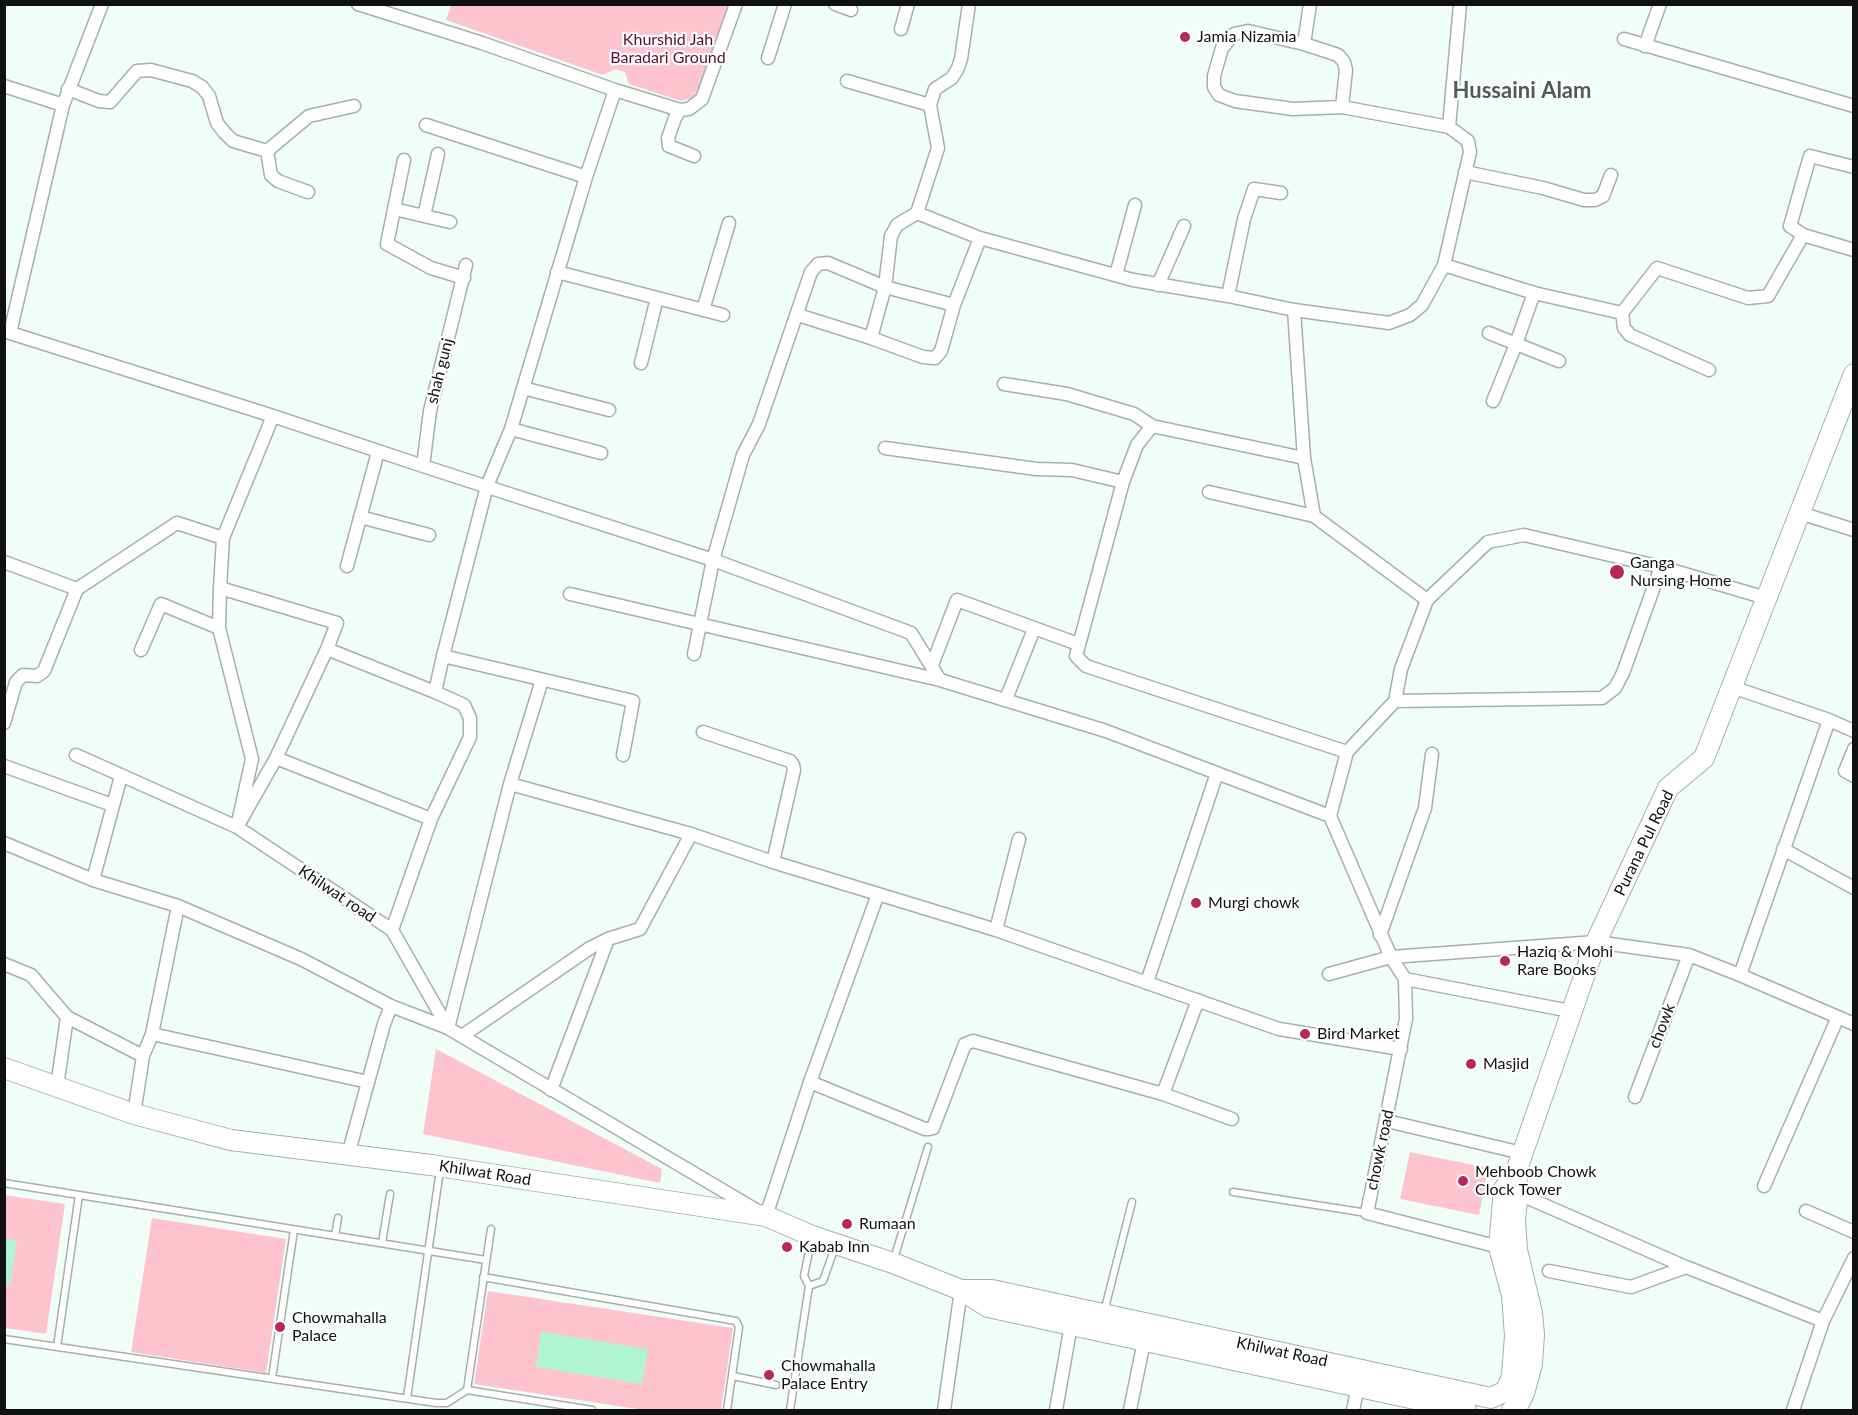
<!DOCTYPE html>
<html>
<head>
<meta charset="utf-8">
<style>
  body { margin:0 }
  #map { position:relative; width:1858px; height:1415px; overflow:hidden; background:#f1fdf7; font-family:Lato,sans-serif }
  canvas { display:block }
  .frame { position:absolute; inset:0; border:6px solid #0f1211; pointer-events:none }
</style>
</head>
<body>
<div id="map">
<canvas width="1858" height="1415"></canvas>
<div class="frame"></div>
</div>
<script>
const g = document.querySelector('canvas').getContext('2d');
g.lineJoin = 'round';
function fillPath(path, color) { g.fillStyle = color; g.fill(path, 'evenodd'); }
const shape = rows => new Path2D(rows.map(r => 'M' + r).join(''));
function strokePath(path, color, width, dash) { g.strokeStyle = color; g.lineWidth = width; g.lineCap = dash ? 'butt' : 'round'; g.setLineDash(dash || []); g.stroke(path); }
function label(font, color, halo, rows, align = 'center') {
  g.font = font + ' Lato,sans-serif'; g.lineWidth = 4.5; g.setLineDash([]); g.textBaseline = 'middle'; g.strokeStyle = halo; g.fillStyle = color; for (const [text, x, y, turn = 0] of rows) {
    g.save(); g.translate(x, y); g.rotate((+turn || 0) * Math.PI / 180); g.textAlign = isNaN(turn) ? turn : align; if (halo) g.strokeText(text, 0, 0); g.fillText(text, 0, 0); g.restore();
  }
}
const green = shape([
  [451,5,732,5,702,87,693,98,681,101,629,84,625,72,616,69,603,75,446,20],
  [436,1049,662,1169,660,1183,423,1134],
  [1410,1152,1488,1168,1479,1215,1400,1199],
  [4,1195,65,1204,46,1334,5,1328],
  [152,1218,286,1239,266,1373,131,1352],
  [488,1291,733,1328,721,1410,644,1410,474,1384]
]);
const water = shape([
  [5,1238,17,1240,10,1285,5,1285],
  [541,1332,648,1349,642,1384,536,1367]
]);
const service = shape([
  [4,1183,486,1260],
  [1233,1192,1367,1213],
  [335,1236,338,1218],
  [382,1243,390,1194],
  [893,1262,928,1147],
  [483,1277,736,1321,739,1327,727,1410],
  [809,1286,823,1281,835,1247],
  [1104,1312,1132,1202],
  [4,1339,436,1403,447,1403,467,1390,491,1229],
  [57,1347,79,1195],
  [733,1376,776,1385],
  [272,1378,294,1230],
  [467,1390,592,1410],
  [407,1398,440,1170],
  [790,1410,809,1286,804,1276,812,1237]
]);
const minor = shape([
  [358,4,482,43,615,90,680,110,689,109,702,99,736,4],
  [835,4,851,10],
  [969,4,961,59,958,68,952,78,935,89,930,105,938,148,917,213,980,238,1133,280,1228,296,1294,310,1389,323,1410,315,1422,305,1444,265,1470,152,1468,141,1449,127,1342,107,1293,109,1235,101,1219,95,1214,87,1214,76,1222,48,1234,34,1248,31,1304,44],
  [1310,4,1304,44,1338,55,1344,62,1346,70,1342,107],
  [901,29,908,4],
  [1624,39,1854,106],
  [1645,46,1660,4],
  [768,58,785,4],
  [847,81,930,105],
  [4,86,63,105],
  [68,89,99,101,110,102,137,71,151,70,192,81,202,87,209,96,217,123,224,132,233,141,267,151,271,175,278,181,308,192],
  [680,110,675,118,668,138,669,146,694,156],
  [426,125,586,177],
  [1449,127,1460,4],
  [267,151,309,116,354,106],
  [404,160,387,244,431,268,464,278],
  [1854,167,1810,156,1790,226,1803,235,1854,250],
  [1465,172,1543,188,1584,200,1595,200,1603,196,1611,175],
  [394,209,450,222],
  [424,216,438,154],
  [1444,265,1534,293,1622,313],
  [557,272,723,315],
  [1116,275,1135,205],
  [1158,285,1184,226],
  [1228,296,1244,219,1254,189,1281,193],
  [703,310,729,223],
  [1294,310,1304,458,1314,516,1427,600,1401,669,1395,701,1347,752,1330,816],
  [798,315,871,338,923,357,935,358,941,351,954,305,980,238],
  [4,331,273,416,423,466,713,560,911,633,940,680,1106,731,1330,816,1391,957,1596,942,1689,955,1740,975,1854,1024],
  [10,333,63,105,102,4],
  [1489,333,1559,361],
  [871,338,885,287,891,236,897,225,917,213],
  [641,363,657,298],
  [1709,370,1630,335,1624,328,1622,313,1657,268,1748,298,1768,296,1803,235],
  [1004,384,1067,394,1134,414,1152,426],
  [523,388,609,410],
  [1493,401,1516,344,1534,293],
  [273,416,223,538,220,588,219,628,252,759,237,827,392,930,448,1028],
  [511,429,601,453],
  [885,448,1036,469,1072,470,1123,482,1076,656,1086,666,1347,752],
  [423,466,430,411,466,265],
  [1123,482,1137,445,1152,426,1304,458],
  [1209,492,1314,516],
  [1800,513,1854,530],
  [360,517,429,535],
  [4,562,77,589,177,523,223,538],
  [347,566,378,452],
  [220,588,337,623,327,649,435,692,443,656,633,701,623,755],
  [570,594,940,680],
  [1427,600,1488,542,1524,535,1661,567,1766,598],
  [141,650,161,604,219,628],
  [694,654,713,560,743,455,759,424,811,272,818,264,828,263,885,287,954,305],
  [443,656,487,486,511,429,586,177,615,90],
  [932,665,957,600,1078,644],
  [1732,687,1829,720,1854,731],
  [1006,699,1034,629],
  [1395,701,1602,698,1615,688,1623,673,1661,567],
  [4,723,16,682,23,675,37,676,44,671,77,589],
  [703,732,790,761,793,765,794,770,773,862],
  [1854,749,1845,771,1854,776],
  [76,755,237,827,276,758,431,819],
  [276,758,327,649],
  [4,766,112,805],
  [510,784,691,834,773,862,996,930,1279,1029,1401,1049],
  [4,843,93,880,178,906,301,959,391,1006,448,1028,766,1216,810,1082,878,894],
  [1783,849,1854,888],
  [93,880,121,776],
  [392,930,431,819,470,737,470,718,464,705,435,692],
  [996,930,1019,839],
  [1380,935,1425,808,1432,754],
  [4,964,31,975,67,1017,143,1056],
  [1329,974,1391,957,1405,979,1406,1019,1367,1213,1499,1247],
  [1740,975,1829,720],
  [1405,979,1570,1011],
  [1147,982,1217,773],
  [448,1028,510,784,542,680],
  [152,1034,368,1082],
  [462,1036,590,948,608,939,640,929,691,834],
  [810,1082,925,1129,929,1129,933,1128,965,1044,973,1041,1163,1094,1232,1119],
  [57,1087,67,1017],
  [551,1090,608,939],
  [1163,1094,1198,1000],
  [1635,1097,1689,955],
  [134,1114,143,1056,152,1034,178,906],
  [1387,1121,1522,1153],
  [348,1155,384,1024,391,1006],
  [1764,1186,1838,1017],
  [1512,1191,1686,1267,1823,1321],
  [1806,1211,1854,1232],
  [1549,1271,1631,1287,1686,1267],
  [944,1410,961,1290],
  [1056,1410,1071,1325],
  [1130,1410,1144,1341],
  [1353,1410,1358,1386],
  [1793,1410,1823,1321,1854,1258]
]);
const primary = shape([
  [4,1068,134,1114,231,1140,431,1165,766,1216,812,1236,893,1263,961,1290,988,1307,1466,1410],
  [961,1290,992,1290,1491,1398,1506,1391,1512,1376,1515,1336,1512,1295,1499,1247,1504,1189,1516,1172,1596,942,1668,788,1704,758,1854,374],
  [1512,1410,1516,1409,1524,1393,1532,1364,1534,1334,1532,1313,1517,1250,1515,1220,1518,1192,1516,1172]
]);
const markers = [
  [1185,37,6,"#b72859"],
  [1617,572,8,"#b72859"],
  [1196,903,6,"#b72859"],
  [1505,961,6,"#b72859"],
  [1305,1034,6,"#b72859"],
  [1471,1064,6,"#b72859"],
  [1463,1181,6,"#b72859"],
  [847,1224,6,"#b72859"],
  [787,1247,6,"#b72859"],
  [280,1327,6,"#b72859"],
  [769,1375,6,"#b72859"]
];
const poiNames = [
  ["Jamia Nizamia",1197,37],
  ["Ganga",1630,563],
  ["Nursing Home",1630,581],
  ["Murgi chowk",1208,903],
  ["Haziq & Mohi",1517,952],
  ["Rare Books",1517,970],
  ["Bird Market",1317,1034],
  ["Masjid",1483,1064],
  ["Mehboob Chowk",1475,1172],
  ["Clock Tower",1475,1190],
  ["Rumaan",859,1224],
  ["Kabab Inn",799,1247],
  ["Chowmahalla",292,1318],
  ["Palace",292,1336],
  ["Chowmahalla",781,1366],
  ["Palace Entry",781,1384]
];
const parkNames = [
  ["Khurshid Jah",668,40],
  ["Baradari Ground",668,58]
];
const streetNames = [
  ["shah gunj",440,371,-76],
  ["Purana Pul Road",1644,843,-64],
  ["Khilwat road",337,894,34],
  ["chowk",1662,1026,-69],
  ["chowk road",1380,1150,-78],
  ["Khilwat Road",485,1173,9],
  ["Khilwat Road",1282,1352,12]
];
const districtNames = [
  ["Hussaini Alam",1522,91]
];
fillPath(green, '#fdc4cf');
fillPath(water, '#aef4d5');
strokePath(service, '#a5b0ab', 9);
strokePath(minor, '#a5b0ab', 15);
strokePath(primary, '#a5b0ab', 22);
strokePath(service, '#fff', 6);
strokePath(minor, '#fff', 12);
strokePath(primary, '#fff', 20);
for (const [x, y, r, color] of markers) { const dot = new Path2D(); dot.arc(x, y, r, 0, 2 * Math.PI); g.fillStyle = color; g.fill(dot); strokePath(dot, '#fff', 2); }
label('16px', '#0f1211', '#fff', poiNames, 'left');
label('16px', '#5c0e29', '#fff', parkNames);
label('16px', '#0f1211', '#fff', streetNames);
label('bold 22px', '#515a56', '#fff', districtNames);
</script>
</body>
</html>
